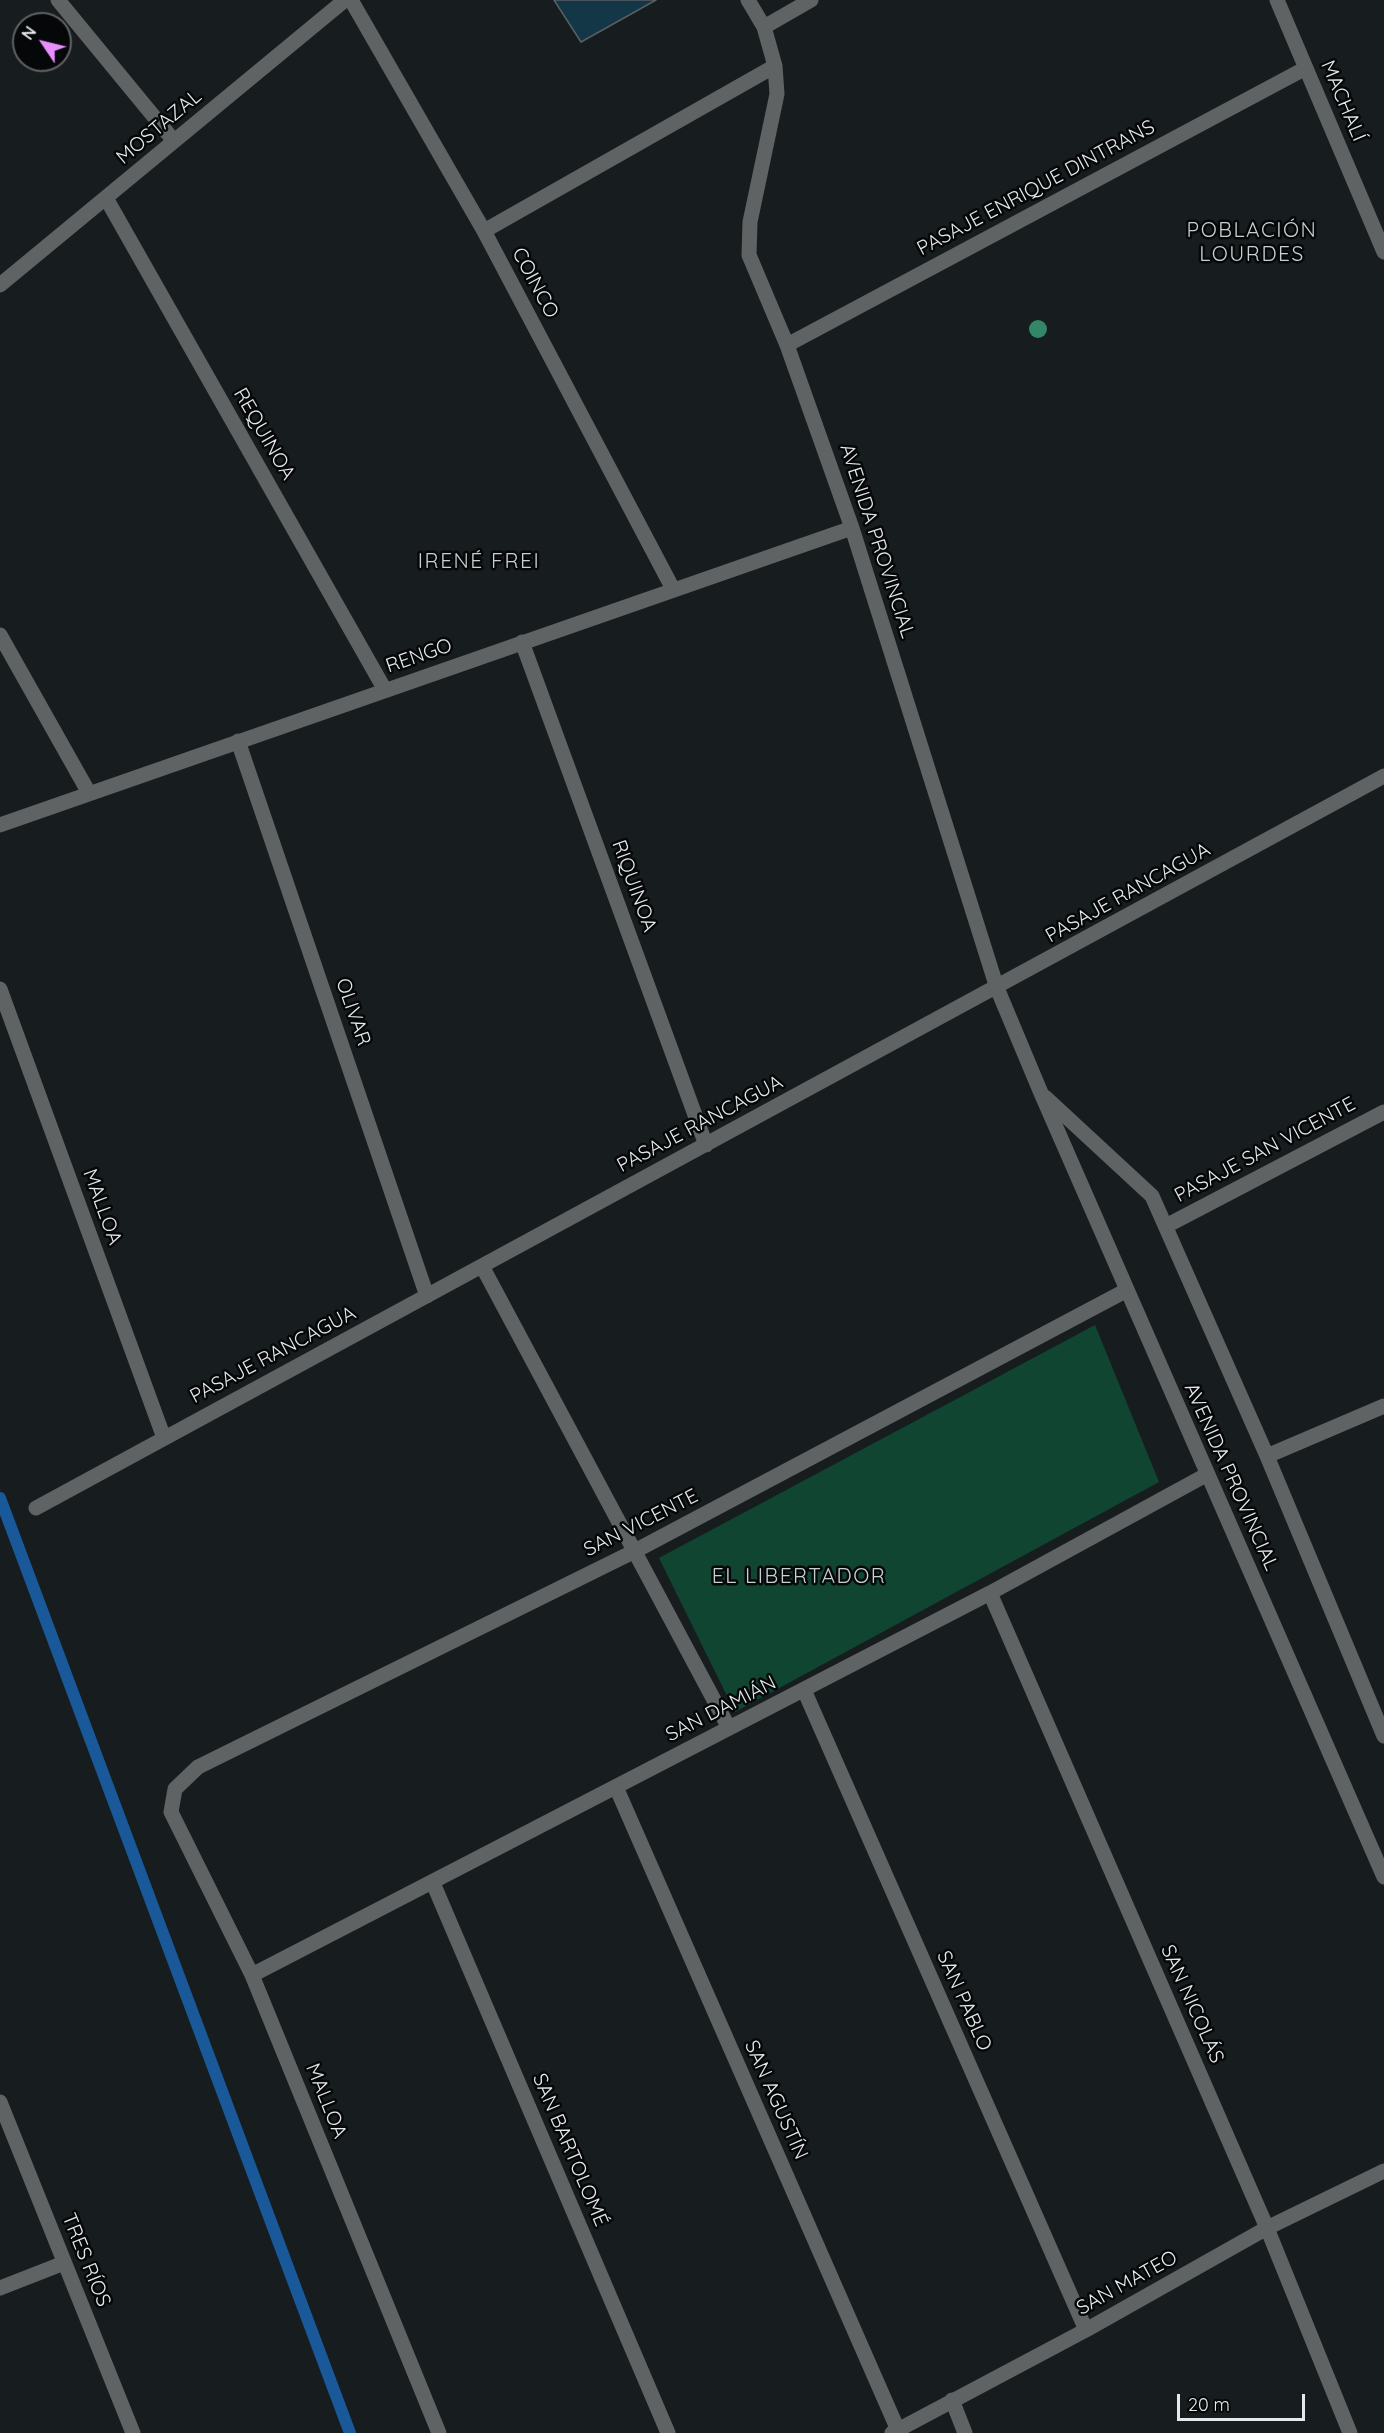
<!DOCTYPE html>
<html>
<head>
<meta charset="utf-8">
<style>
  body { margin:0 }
  #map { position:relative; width:1384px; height:2433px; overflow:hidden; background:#171d1e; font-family:Quicksand,sans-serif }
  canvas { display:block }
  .north { position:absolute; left:12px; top:12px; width:60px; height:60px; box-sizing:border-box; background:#050708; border:2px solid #5f6162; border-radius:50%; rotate:305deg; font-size:16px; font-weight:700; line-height:24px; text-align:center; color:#e5e9ea }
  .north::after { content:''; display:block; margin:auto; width:21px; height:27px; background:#e88eff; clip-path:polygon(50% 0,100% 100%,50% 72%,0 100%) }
  .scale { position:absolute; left:1177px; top:2394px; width:128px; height:27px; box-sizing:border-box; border:3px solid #e5e9ea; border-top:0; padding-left:8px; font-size:18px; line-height:21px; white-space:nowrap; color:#e5e9ea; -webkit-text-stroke:4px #050708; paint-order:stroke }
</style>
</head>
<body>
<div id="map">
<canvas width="1384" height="2433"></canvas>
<div class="north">N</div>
<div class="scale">20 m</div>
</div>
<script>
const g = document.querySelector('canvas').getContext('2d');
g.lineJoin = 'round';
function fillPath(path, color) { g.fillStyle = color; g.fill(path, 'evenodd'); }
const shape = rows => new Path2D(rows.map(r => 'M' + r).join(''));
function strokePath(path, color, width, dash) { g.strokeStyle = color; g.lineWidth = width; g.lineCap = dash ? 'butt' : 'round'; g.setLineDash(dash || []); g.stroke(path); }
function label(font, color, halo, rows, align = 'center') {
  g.font = font + ' Quicksand,sans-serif'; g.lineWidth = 5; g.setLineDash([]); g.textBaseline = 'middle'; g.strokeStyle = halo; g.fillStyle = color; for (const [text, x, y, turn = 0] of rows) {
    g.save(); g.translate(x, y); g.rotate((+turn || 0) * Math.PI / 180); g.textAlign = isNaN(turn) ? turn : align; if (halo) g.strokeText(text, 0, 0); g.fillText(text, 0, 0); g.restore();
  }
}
const green = shape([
  [1095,1325,1159,1482,735,1712,659,1558]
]);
const stream = shape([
  [0,1498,350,2433]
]);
const building = shape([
  [554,0,656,0,581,42,554,0]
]);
const minor = shape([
  [58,0,174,141],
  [351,0,484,231,673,589],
  [748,0,764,27,775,66,777,94,750,222,749,255,787,345,852,528,997,988,1041,1093,1384,1877],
  [1277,0,1384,252],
  [764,27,811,0],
  [106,198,385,690],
  [484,231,775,66],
  [0,285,345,0],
  [787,345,1306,68],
  [0,635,89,793],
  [522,642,706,1145],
  [238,741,427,1296],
  [0,825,852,528],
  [0,989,164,1438],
  [1045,1097,1152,1196,1267,1456,1384,1736],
  [1166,1226,1384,1112],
  [482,1266,729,1728],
  [1267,1456,1384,1406],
  [36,1508,1384,776],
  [990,1593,1267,2228,1350,2433],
  [804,1690,1086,2330],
  [616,1787,898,2430],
  [433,1883,668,2433],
  [252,1975,990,1593,1206,1475],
  [0,2102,133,2433],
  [0,2288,64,2263],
  [952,2400,965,2433],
  [439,2433,252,1975,171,1812,175,1789,198,1767,635,1551,1127,1290],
  [892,2433,1086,2330,1267,2228,1384,2171]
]);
const trees = [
  [1038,329]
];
const streetNames = [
  ["MACHALÍ",1343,101,67],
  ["MOSTAZAL",159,127,-40],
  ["PASAJE ENRIQUE DINTRANS",1036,188,-28],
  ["COINCO",535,283,62],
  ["REQUINOA",264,434,60],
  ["AVENIDA PROVINCIAL",877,541,72],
  ["RENGO",419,656,-19],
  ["RIQUINOA",634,886,70],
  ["PASAJE RANCAGUA",1128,893,-29],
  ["OLIVAR",353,1012,71],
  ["PASAJE RANCAGUA",700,1124,-28],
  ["PASAJE SAN VICENTE",1265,1150,-28],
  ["MALLOA",102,1207,70],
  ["PASAJE RANCAGUA",273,1355,-28],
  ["AVENIDA PROVINCIAL",1231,1477,66],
  ["SAN VICENTE",641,1523,-27],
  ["SAN DAMIÁN",721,1709,-27],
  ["SAN PABLO",964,2001,66],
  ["SAN NICOLÁS",1192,2004,66],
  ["SAN AGUSTÍN",776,2100,66],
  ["MALLOA",326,2101,68],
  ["SAN BARTOLOMÉ",570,2150,67],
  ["TRES RÍOS",86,2260,68],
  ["SAN MATEO",1127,2283,-29]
];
const neighbourhoodNames = [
  ["POBLACIÓN",1252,231],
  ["LOURDES",1252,255],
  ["IRENÉ FREI",479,562],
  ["EL LIBERTADOR",799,1577]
];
fillPath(green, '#104631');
strokePath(stream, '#195999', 12);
fillPath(building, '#143747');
strokePath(building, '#595f62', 1.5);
strokePath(minor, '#606363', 15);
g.fillStyle = '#328768';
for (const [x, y] of trees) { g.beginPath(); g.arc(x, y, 9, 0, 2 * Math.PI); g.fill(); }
label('20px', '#e5e9ea', '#050708', streetNames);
g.letterSpacing = '1.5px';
label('21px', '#c7cfd1', '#050708', neighbourhoodNames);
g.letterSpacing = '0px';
</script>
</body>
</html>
